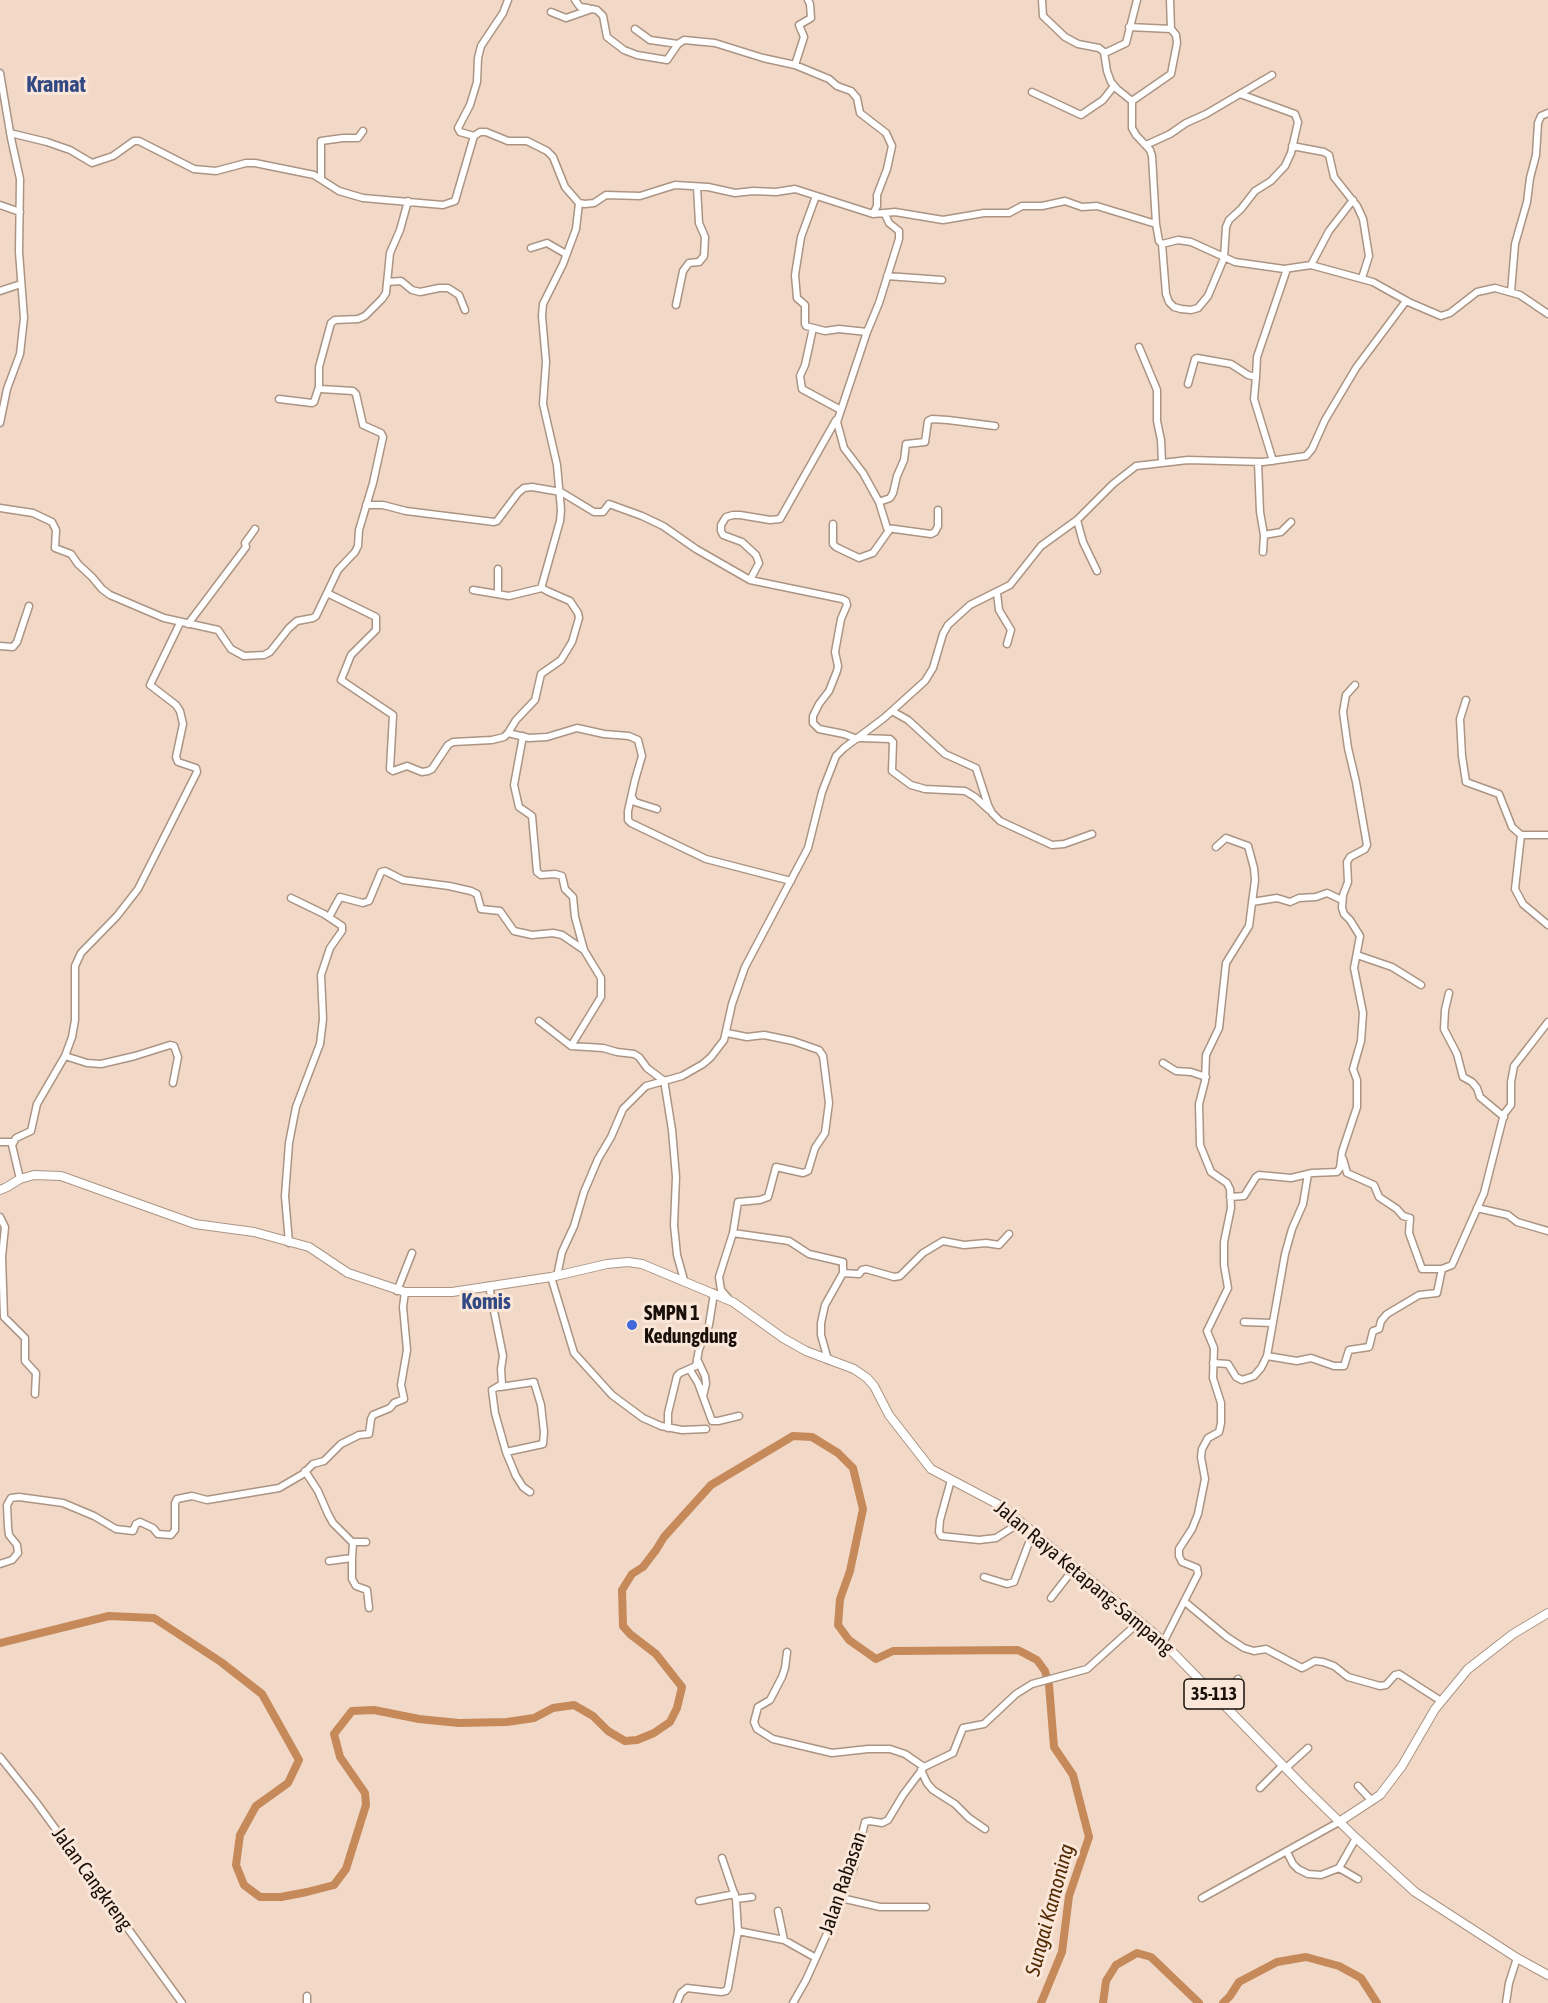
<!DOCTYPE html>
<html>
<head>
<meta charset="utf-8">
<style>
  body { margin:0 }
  canvas { display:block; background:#f2d9c7 }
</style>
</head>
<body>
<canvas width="1548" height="2003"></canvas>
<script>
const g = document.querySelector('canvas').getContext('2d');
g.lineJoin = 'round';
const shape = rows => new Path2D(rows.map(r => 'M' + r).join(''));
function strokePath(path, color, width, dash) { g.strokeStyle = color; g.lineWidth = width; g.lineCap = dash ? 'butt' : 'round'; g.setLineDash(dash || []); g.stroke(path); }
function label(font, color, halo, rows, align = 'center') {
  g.font = font + ' "Asap Condensed",sans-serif'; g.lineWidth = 6; g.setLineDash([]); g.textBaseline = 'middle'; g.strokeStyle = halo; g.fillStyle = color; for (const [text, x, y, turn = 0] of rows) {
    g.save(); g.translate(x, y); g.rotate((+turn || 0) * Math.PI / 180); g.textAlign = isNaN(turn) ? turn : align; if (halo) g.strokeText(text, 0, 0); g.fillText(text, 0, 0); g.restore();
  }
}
const river = shape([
  [0,1643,109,1616,154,1618,221,1662,262,1694,299,1760,288,1783,256,1806,240,1835,236,1865,244,1885,260,1897,281,1897,307,1892,334,1885,346,1869,366,1805,365,1793,340,1757,334,1734,352,1711,374,1710,419,1719,459,1723,507,1722,534,1718,553,1708,574,1705,593,1716,608,1731,625,1741,637,1740,654,1733,670,1722,677,1708,682,1687,656,1654,630,1634,623,1626,622,1590,632,1574,643,1567,656,1550,664,1537,711,1485,793,1436,812,1437,838,1453,853,1468,863,1509,850,1571,840,1599,838,1625,849,1640,876,1659,893,1651,1018,1650,1037,1660,1045,1671,1049,1685,1054,1747,1073,1775,1089,1837,1069,1896,1062,1952,1041,2003],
  [1103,2003,1106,1981,1116,1965,1137,1953,1151,1957,1199,2003],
  [1223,2003,1230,1996,1239,1982,1277,1962,1306,1957,1339,1966,1361,1978,1377,2003]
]);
const minor = shape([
  [575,0,580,7,588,8],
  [1042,0,1043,16,1065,37,1078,44,1099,48,1104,52,1107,71,1111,82,1117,89,1132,101,1132,128,1136,135,1150,150,1152,156,1156,224],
  [551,12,566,18,592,9,597,10,603,16,607,37,624,50,637,55,667,60,678,44,684,40,715,43,763,58,795,65,829,79,837,86,851,91,857,98,860,113,886,133,892,146,887,169,877,195,877,206,873,214],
  [1129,27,1171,29,1170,0],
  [635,29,650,40,678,44],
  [1105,53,1126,43,1137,0],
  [795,65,804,37,799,25,811,18,810,4,808,0],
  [0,73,11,138,20,179,19,252,24,318,20,354,7,389,0,423],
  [1032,92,1081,115,1103,100,1114,86],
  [1132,101,1171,74,1177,43,1176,35,1171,29],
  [10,133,47,142,70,150,92,163,113,156,134,141,139,141,194,169,216,171,246,163,255,163,314,175,339,191,363,198,443,205,455,201,474,136,480,132,486,132,508,141,527,141,547,151,553,157,565,187,579,203,585,204,594,203,606,195,640,196,675,185,708,187,735,193,753,191,776,192,795,189,873,214,895,212,943,220,984,213,1009,213,1022,206,1042,206,1065,201,1082,207,1097,206,1156,224,1159,241,1162,244,1178,240,1191,242,1235,262,1284,269,1311,265,1373,282,1407,301],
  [474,136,460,132,458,128,470,105,477,82,478,58,481,46,503,13,508,0],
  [1146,145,1170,134,1186,123,1206,114,1272,75],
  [1292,146,1324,152,1329,155,1334,177,1357,206,1363,219,1369,256,1362,278],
  [321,178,321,141,343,138,358,138,363,131],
  [816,196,801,237,795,275,797,298,805,305,805,324,806,326,825,331,839,329,867,332],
  [0,205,20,212],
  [885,214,889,223,899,231,899,239,879,303,867,332,837,422,844,448,863,473,879,502,887,528,931,534,935,532,938,526,938,510],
  [1162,244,1166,294,1169,302,1174,307,1181,309,1191,310,1198,308,1208,296,1224,258,1226,227,1229,220,1241,209,1255,191,1271,181,1285,166,1291,153,1298,122,1295,114,1240,94],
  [531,248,547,243,566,254],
  [1311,265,1329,231,1353,200],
  [887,276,942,280],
  [387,282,401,281,412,290,420,292,439,288,448,288,459,295,465,310],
  [0,291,21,284],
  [1511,292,1515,244,1527,202,1530,178,1536,155,1538,123,1541,116,1548,113],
  [676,305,683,271,689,263,699,262,704,256,705,237,699,223,697,187],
  [813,328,805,365,800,376,802,389,839,409],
  [1139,347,1157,390,1157,421,1161,440,1162,463],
  [1256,377,1257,357,1287,269],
  [1188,384,1195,359,1197,358,1231,364,1248,375,1256,377,1254,399,1273,461],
  [279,399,312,403,314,402,319,387],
  [1258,462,1260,512,1264,535,1263,552],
  [879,502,890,498,893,493,897,476,904,460,906,444,925,442,928,421,932,419,948,420,995,426],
  [366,505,383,505,406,511,494,522,497,521,518,493,524,488,532,487,561,492,594,512,603,512,609,504,642,516,663,526,696,549,750,580,842,599,846,601,847,605,841,619,835,652,838,666,837,671,829,691,819,704,813,716,813,723,819,729,844,734,857,739],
  [0,508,33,513,52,522,56,530,55,548,71,554,78,564,92,577,102,589,110,595,164,618,218,630,231,649,244,656,264,655,270,652,289,628,297,621,313,618,316,616,338,570,355,552,358,546,359,530,373,483,383,437,381,433,363,425,356,394,353,391,321,389,319,387,319,367,331,323,335,320,358,319,365,316,382,299,386,293,390,253,400,230,408,201],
  [1077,520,1083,542,1097,571],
  [833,524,833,544,836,547,859,558,873,553,890,529],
  [1264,535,1281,532,1291,522],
  [498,569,498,594],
  [750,580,759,563,756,555,742,542,723,535,721,531,721,525,726,517,733,515,740,515,770,520,780,519,836,420],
  [473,590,509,596,542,588],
  [327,593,376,617,376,630,351,655,341,680,393,715,390,769,393,771,407,766,422,772,428,771,432,769,448,745,453,742,492,740,504,737,508,733,529,738,547,737,577,728,604,734,629,736,638,740,642,756,635,780,628,811,628,820,631,823,706,859,791,881],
  [997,593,999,610,1011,630,1007,644],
  [188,624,246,547,245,543,255,529],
  [0,646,13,647,17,642,29,606],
  [1466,700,1460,719,1462,756,1466,782,1499,794,1512,827,1521,835,1515,889,1523,904,1548,925],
  [892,711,908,720,945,754,976,768,988,805,992,813,1000,821,1052,845,1064,844,1092,834],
  [508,733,516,720,535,700,541,674,561,660,572,642,579,618,578,613,570,601,547,591,542,588,542,585,560,521,561,510,557,465,543,404,546,362,542,316,543,304,563,264,576,229,579,203],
  [523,736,514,785,519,807,532,816,537,872,541,875,555,874,562,876,565,889,573,897,575,917,584,950,601,978,601,997,571,1046],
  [860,738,890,739,893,742,892,771,911,785,925,789,965,791,975,797,989,810],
  [632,797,635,802,657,809],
  [1521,835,1548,835],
  [1252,902,1277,898,1290,902,1299,898,1316,897,1327,893,1342,900],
  [329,917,340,897,363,903,369,901,381,872,385,871,403,880,449,886,471,891,477,894,481,909,500,911,514,931,532,935,553,933,562,935,584,950],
  [1357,955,1392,967,1421,985],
  [1449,993,1445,1010,1444,1029,1457,1054,1463,1077,1472,1082,1477,1088,1480,1097,1504,1117],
  [539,1021,571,1046,603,1048,617,1052,634,1054,639,1057,647,1068,663,1080],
  [727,1033,747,1037,764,1035,793,1041,819,1050,823,1056,829,1103,825,1133,815,1148,808,1171,803,1173,776,1167,768,1197,760,1200,738,1202,733,1233,719,1277,721,1290,728,1298],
  [65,1056,87,1063,101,1064,135,1056,170,1045,174,1046,178,1057,173,1083],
  [1163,1063,1176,1071,1191,1072,1206,1077],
  [664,1080,672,1130,676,1177,674,1225,677,1255,684,1280],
  [0,1142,13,1142],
  [1343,1159,1347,1173,1374,1185,1379,1197,1397,1209,1403,1216,1410,1218,1409,1233,1422,1269,1442,1269],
  [20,1179,12,1145,16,1138,31,1131,37,1104,65,1056,72,1037,75,1020,75,966,81,953,117,916,138,889,197,772,196,768,178,762,176,757,183,724,180,711,176,705,150,685,180,623],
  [1230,1197,1244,1196,1256,1177,1259,1175,1291,1178,1312,1173,1337,1172,1340,1168,1342,1152,1357,1107,1357,1080,1353,1069,1361,1041,1363,1013,1354,968,1360,936,1350,920,1344,914,1342,908,1343,895,1348,882,1347,862,1350,857,1365,849,1367,845,1356,782,1348,748,1343,712,1346,695,1355,685],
  [1477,1208,1508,1215,1517,1222,1548,1231],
  [0,1217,5,1227,2,1257,4,1317,25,1338,25,1361,36,1373,35,1394],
  [733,1233,789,1241,809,1254,843,1262,843,1273],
  [289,1243,285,1196,289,1143,296,1107,320,1044,323,1019,321,975,330,948,342,931,342,926,324,914,291,898],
  [557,1276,562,1252,574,1226,584,1192,598,1159,611,1137,623,1109,646,1086,682,1076,703,1064,711,1057,724,1040,732,1004,745,967,808,848,822,792,836,756,844,748,884,718,925,681,933,668,943,634,948,625,970,605,1010,585,1041,546,1077,520,1113,484,1136,466,1188,460,1263,462,1306,456,1312,449,1325,420,1356,368,1406,301,1441,316,1450,313,1477,292,1495,288,1520,295,1548,314],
  [551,1277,574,1353,612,1395,643,1418,661,1426,682,1430,706,1429],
  [489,1286,503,1356,501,1369,502,1384,492,1390,495,1413,506,1452,516,1476,523,1487,530,1492],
  [397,1291,412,1253],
  [1244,1322,1272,1323],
  [1267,1356,1297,1361,1311,1358,1334,1366,1344,1366,1349,1350,1369,1347,1373,1331,1379,1329,1381,1321,1387,1314,1419,1295,1437,1293,1442,1269,1452,1265,1484,1193,1504,1114,1511,1105,1511,1082,1514,1066,1548,1022],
  [697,1359,705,1376,706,1384,703,1396],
  [828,1360,821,1335,821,1323,825,1305,843,1273,859,1274,862,1270,866,1269,894,1277,900,1276,923,1253,943,1241,964,1245,986,1243,999,1245,1009,1234],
  [1213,1363,1228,1364,1236,1377,1242,1380,1254,1376,1261,1368,1267,1356,1285,1254,1292,1229,1303,1204,1308,1174],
  [690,1370,698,1383,712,1421,718,1421,739,1416],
  [500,1387,534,1382,541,1405,544,1432,543,1444,506,1452],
  [668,1428,668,1413,677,1376,680,1373,696,1366,699,1349,709,1325,714,1293],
  [305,1471,318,1491,328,1514,333,1523,352,1542,366,1542],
  [951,1480,940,1520,939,1532,941,1536,979,1540,996,1538,1021,1522],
  [352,1558,352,1579,356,1586,367,1590,369,1608],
  [329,1561,352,1558,353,1543],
  [0,1564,12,1560,18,1553,17,1545,9,1535,8,1527,7,1505,11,1498,19,1497,63,1503,94,1516,116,1529,133,1531,136,1524,140,1522,153,1528,158,1534,171,1535,175,1530,175,1503,177,1499,192,1496,207,1500,279,1488,303,1474,313,1464,324,1461,341,1444,359,1435,369,1434,371,1419,373,1415,390,1408,394,1403,404,1399,401,1385,407,1350,403,1307,405,1292],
  [984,1577,1007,1584,1014,1582,1033,1532],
  [1051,1598,1075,1567],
  [1185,1602,1227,1637,1244,1648,1254,1651,1266,1649,1302,1668,1315,1661,1323,1662,1334,1666,1348,1677,1380,1686,1386,1685,1395,1675,1399,1674,1441,1701],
  [1164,1641,1198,1574,1197,1568,1182,1562,1179,1556,1179,1549,1192,1529,1198,1514,1205,1479,1201,1457,1202,1449,1208,1438,1219,1432,1221,1423,1221,1403,1213,1378,1214,1348,1207,1331,1228,1288,1224,1265,1224,1242,1231,1208,1230,1189,1227,1183,1211,1172,1200,1145,1199,1104,1205,1081,1206,1055,1219,1028,1226,963,1249,926,1255,880,1254,868,1248,846,1226,838,1216,847],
  [787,1652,785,1668,782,1677,770,1700,758,1707,754,1722,757,1729,773,1739,832,1753,868,1749,890,1749,905,1754,924,1767],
  [1220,1699,1238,1679],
  [0,1757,36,1802,182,2003],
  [1286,1768,1308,1748],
  [921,1770,927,1783,933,1790,955,1804,969,1818,985,1829],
  [1358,1786,1372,1801],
  [1260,1788,1283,1765],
  [1287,1852,1293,1864,1298,1869,1308,1874,1321,1875,1339,1868,1356,1838],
  [1339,1868,1358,1879],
  [841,1898,880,1907,926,1907],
  [1202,1898,1339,1822],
  [736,1899,752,1897],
  [699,1901,735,1894],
  [778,1911,784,1940],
  [738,1931,784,1940,816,1958],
  [307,2003,307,1996],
  [677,2003,681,1993,687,1988,721,1992,726,1991,728,1988,738,1931,736,1899,722,1858],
  [793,2003,806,1980,834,1918,854,1867,865,1822,870,1821,882,1823,888,1820,903,1795,924,1767,953,1753,963,1728,984,1724,1016,1694,1032,1684,1087,1669,1139,1622],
  [1506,2003,1509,1983,1517,1958]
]);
const major = shape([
  [0,1190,7,1187,20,1179,34,1175,61,1176,195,1224,254,1232,309,1247,348,1273,405,1292,452,1292,551,1277,607,1264,628,1262,642,1264,733,1302,783,1338,806,1351,854,1369,867,1378,874,1386,889,1415,931,1469,1003,1507,1156,1635,1305,1788,1356,1838,1415,1892,1517,1958,1548,1975],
  [1339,1822,1380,1795,1402,1766,1435,1709,1468,1669,1513,1634,1548,1613]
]);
const markers = [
  [632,1325,6,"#4269db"]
];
const shields = [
  [1214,1694,60]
];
const shieldNames = [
  ["35-113",1214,1694]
];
const poiNames = [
  ["SMPN 1",644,1314],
  ["Kedungdung",644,1337]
];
const streetNames = [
  ["Jalan Raya Ketapang-Sampang",1084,1578,40],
  ["Jalan Cangkreng",92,1879,54],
  ["Jalan Rabasan",843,1883,-71]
];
const waterNames = [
  ["Sungai Kamoning",1050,1910,-75]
];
const quarterNames = [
  ["Kramat",56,85],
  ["Komis",486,1302]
];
strokePath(river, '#c5895a', 8);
strokePath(minor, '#ab9483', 9);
strokePath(major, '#ab9483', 10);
strokePath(minor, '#fff', 6);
strokePath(major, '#fff', 8);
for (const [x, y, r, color] of markers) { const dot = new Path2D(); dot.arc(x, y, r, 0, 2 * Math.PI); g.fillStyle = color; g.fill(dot); strokePath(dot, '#fbe7d9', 2); }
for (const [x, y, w] of shields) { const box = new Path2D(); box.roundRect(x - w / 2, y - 15, w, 30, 4.5); g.fillStyle = '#fbe7d9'; g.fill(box); strokePath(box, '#181009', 1.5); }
label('bold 18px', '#181009', null, shieldNames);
label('bold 20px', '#181009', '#fbe7d9', poiNames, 'left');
label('20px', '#181009', '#fbe7d9', streetNames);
label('italic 21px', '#532b05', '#fbe7d9', waterNames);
label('bold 22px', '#334983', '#fbe7d9', quarterNames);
</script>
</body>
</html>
